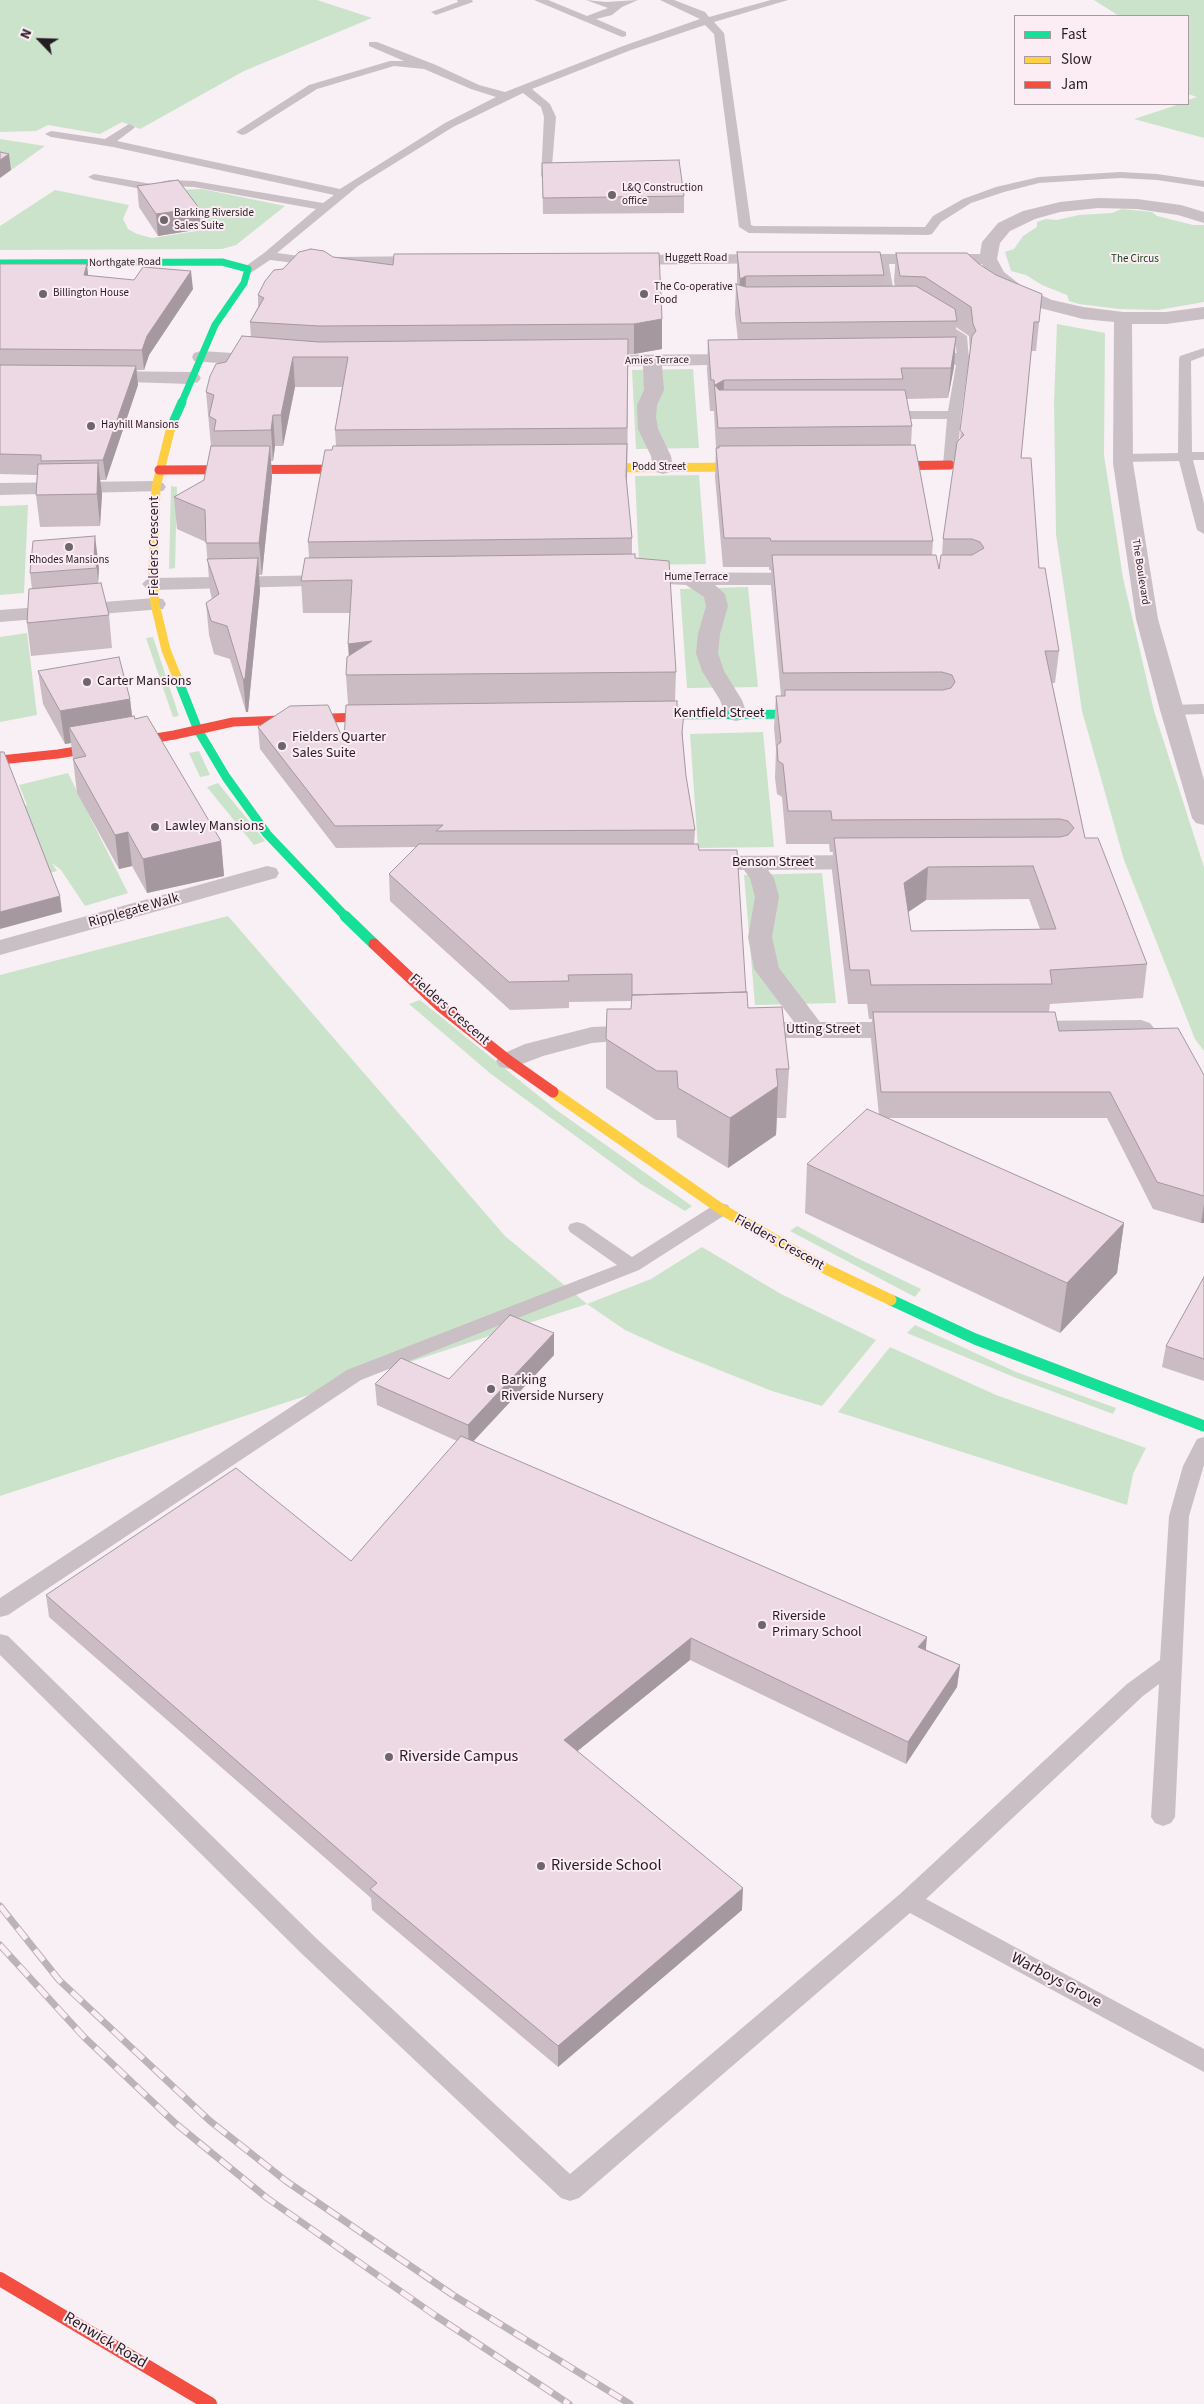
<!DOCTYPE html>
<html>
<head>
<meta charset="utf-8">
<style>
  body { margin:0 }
  #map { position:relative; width:1204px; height:2404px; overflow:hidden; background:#f8f0f4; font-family:"Source Sans 3",sans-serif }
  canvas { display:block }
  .legend { position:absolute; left:1014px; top:15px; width:175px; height:90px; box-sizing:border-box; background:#fcecf3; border:1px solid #a6999f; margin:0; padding:6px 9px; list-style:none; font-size:15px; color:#251c21 }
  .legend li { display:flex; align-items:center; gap:10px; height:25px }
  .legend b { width:25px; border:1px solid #a6999f }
  .north { position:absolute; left:15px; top:15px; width:50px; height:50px; -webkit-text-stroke:4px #fcecf3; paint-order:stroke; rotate:294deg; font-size:14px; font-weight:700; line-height:20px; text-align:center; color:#251c21 }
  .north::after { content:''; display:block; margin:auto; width:18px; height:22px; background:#251c21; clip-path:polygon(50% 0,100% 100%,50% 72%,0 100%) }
</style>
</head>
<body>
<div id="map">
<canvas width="1204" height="2404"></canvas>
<ul class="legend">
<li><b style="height:6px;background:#16e098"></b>Fast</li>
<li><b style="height:6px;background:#ffcf43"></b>Slow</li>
<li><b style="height:6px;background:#f24e42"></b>Jam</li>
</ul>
<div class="north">N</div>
</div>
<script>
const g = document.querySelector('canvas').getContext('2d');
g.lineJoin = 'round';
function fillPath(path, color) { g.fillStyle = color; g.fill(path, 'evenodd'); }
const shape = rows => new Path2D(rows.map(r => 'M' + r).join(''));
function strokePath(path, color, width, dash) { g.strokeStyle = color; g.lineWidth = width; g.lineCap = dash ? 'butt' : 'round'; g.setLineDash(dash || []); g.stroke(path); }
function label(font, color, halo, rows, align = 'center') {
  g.font = font + ' "Source Sans 3",sans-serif'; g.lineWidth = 4; g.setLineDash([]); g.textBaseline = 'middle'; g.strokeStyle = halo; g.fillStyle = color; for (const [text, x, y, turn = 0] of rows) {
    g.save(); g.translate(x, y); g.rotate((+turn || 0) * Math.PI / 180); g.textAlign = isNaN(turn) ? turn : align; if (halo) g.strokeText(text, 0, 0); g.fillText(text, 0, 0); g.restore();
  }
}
const green = shape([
  [0,0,317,0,372,18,244,71,140,129,122,122,100,134,48,125,36,131,0,132],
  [1094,0,1204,0,1204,138,1134,119,1180,104,1188,104,1188,100,1197,97,1188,94,1188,16,1119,16],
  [0,139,45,146,0,178],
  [202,189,285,206,236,245,222,249,0,250,0,226,55,190,129,205,123,219,128,229,137,234,152,238,203,230,173,190],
  [1122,209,1152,212,1157,216,1193,225,1204,225,1204,302,1158,310,1119,309,1079,304,1069,301,1067,295,1042,285,1026,275,1011,271,1005,252,1014,249,1023,236,1037,227,1037,222,1046,219,1057,220,1079,215,1112,213],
  [1057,324,1105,333,1104,455,1123,578,1154,711,1204,867,1204,1051,1195,1039,1124,860,1082,711,1056,534,1054,402],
  [693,369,699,448,636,449,632,370],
  [699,475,706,564,639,565,635,476],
  [171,486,177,487,175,568,169,569],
  [28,505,24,593,0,595,0,506],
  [748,587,758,687,687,688,680,589],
  [27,633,37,715,0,722,0,637],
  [153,637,179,716,173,717,146,638],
  [763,732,774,847,698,848,690,734],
  [199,751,210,775,200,777,189,753],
  [68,773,128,893,85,906,61,870,52,863,57,871,9,884,0,809,27,805,19,785],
  [218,783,265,841,254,845,207,787],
  [822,873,836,1003,755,1005,744,875],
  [228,916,505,1236,587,1304,651,1279,702,1247,781,1294,876,1340,822,1406,772,1391,669,1350,625,1330,587,1304,0,1496,0,975],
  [420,1000,555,1109,692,1206,685,1211,641,1184,491,1074,409,1004],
  [797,1226,855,1257,921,1289,915,1297,790,1231],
  [915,1325,1016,1372,1116,1408,1113,1414,1014,1377,907,1333],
  [890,1347,996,1395,1146,1448,1133,1474,1127,1505,838,1412]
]);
const lane = shape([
  [457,0,472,0,473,2,436,15,431,12,458,2,457,0],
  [534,0,548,0,587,16,608,8,586,0,606,2,638,0,622,7,612,15,596,19,626,32,626,36,622,37,534,0],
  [660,0,674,0,705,12,709,17,771,0,788,0,714,22,724,33,751,225,754,226,925,227,933,216,963,199,996,187,1039,177,1120,172,1157,174,1204,181,1204,187,1157,180,1120,178,1039,183,1004,192,971,203,941,222,932,234,928,235,749,233,739,227,714,34,705,25,631,50,532,89,550,104,556,117,551,178,543,178,541,176,544,117,541,107,523,93,453,127,358,186,277,253,307,257,309,260,307,263,303,264,270,260,252,272,248,273,242,269,264,253,316,209,194,187,170,186,152,191,94,180,88,177,94,174,152,184,170,180,194,181,323,203,334,195,113,147,51,137,45,134,51,131,105,139,129,124,135,127,133,129,117,141,340,189,445,123,496,97,471,89,424,69,394,66,317,89,246,134,242,135,236,132,309,85,390,61,404,61,369,46,369,42,377,42,436,65,479,85,505,92,623,46,700,19,660,0],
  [882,255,888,259,897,310,891,314,885,310,876,259,882,255],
  [934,315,967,336,969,359,961,415,957,465,950,469,943,465,947,419,884,419,877,415,884,411,948,411,957,359,955,338,930,322,928,319,930,316,934,315],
  [1204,348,1204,356,1191,361,1192,452,1204,452,1204,460,1193,460,1204,503,1204,534,1197,530,1179,461,1123,462,1116,458,1123,454,1178,453,1179,359,1180,356,1204,348],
  [1204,704,1204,714,1171,715,1163,710,1171,705,1204,704],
  [721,1203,728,1205,730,1209,728,1213,639,1270,361,1380,8,1615,0,1617,0,1598,347,1370,617,1265,570,1232,568,1228,570,1224,577,1222,584,1224,632,1257,714,1205,721,1203],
  [1204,1437,1204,1465,1189,1516,1175,1817,1171,1823,1163,1826,1155,1823,1151,1817,1159,1684,1143,1696,926,1899,1204,2049,1204,2072,910,1913,579,2198,570,2201,561,2198,301,1953,0,1655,0,1634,8,1636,317,1939,570,2174,900,1894,1127,1684,1160,1660,1169,1516,1183,1466,1197,1439,1204,1437]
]);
const street = shape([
  [1098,198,1137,199,1181,205,1204,212,1204,223,1178,215,1137,209,1098,208,1060,212,1035,219,1010,231,1000,243,997,259,1004,272,1023,287,1052,300,1083,307,1123,312,1166,312,1204,307,1204,319,1166,324,1132,324,1133,463,1158,619,1204,780,1204,825,1196,823,1192,818,1160,710,1136,619,1113,463,1114,322,1083,319,1040,308,1011,295,991,279,982,264,845,264,839,263,836,259,839,255,845,254,980,254,982,242,998,223,1023,211,1060,202,1098,198],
  [774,254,780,255,783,259,780,263,622,265,616,264,613,260,616,256,622,255,774,254],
  [432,256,438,257,441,261,438,265,335,267,329,266,326,262,329,258,335,257,432,256],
  [201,351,264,355,271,357,273,361,271,365,264,367,194,361,192,357,194,353,201,351],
  [917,353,963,353,970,355,972,359,970,363,963,365,910,363,908,359,910,355,917,353],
  [744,354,751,356,753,360,751,364,662,366,664,390,657,405,656,417,658,429,671,456,673,468,670,472,663,474,656,472,653,468,651,456,638,429,637,405,644,390,643,366,592,367,585,365,583,361,585,357,592,355,744,354],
  [101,371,191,372,198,374,201,378,198,382,191,384,94,381,91,377,94,373,101,371],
  [156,481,163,483,166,487,163,491,0,495,0,483,156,481],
  [633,572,808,573,815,575,819,579,815,583,808,585,715,585,725,594,728,606,720,634,718,653,724,671,742,700,747,714,744,719,736,721,728,719,725,714,720,700,702,671,696,653,698,634,706,606,704,597,686,585,626,582,622,578,626,574,633,572],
  [338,575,345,577,349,581,345,585,153,590,146,588,142,584,146,580,153,578,338,575],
  [155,598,163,599,166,604,163,609,0,622,0,610,155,598],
  [871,855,879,857,883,862,879,867,871,869,768,870,774,878,779,897,772,937,779,968,820,1022,909,1022,918,1025,922,1030,918,1035,909,1038,747,1038,738,1035,734,1030,738,1025,747,1022,794,1022,754,969,748,937,755,897,750,878,744,870,701,870,693,868,689,863,693,858,701,856,871,855],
  [267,866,276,868,279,873,276,878,0,955,0,940,267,866],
  [1141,1020,1150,1023,1154,1028,1150,1033,1141,1036,1022,1037,1013,1034,1009,1029,1013,1024,1022,1021,1141,1020],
  [644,1025,653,1028,657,1033,653,1038,592,1043,543,1056,509,1069,500,1067,496,1061,500,1055,525,1044,592,1027,644,1025]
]);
const fastFar2 = shape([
  [0,263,222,262,248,269,244,283,215,325,181,404]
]);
const fastFar1 = shape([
  [171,427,182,402],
  [177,677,198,730,226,777,267,834,346,917],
  [646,715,813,714]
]);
const fast = shape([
  [345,916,374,944],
  [891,1300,975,1339,1204,1426]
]);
const slowFar1 = shape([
  [171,427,156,487,153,571,155,604,166,650,177,677],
  [590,468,752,467]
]);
const slow = shape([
  [553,1092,721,1209,828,1270,891,1300]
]);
const jamFar2 = shape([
  [880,466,950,465],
  [159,470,360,469],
  [0,760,58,754,174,735,233,722,383,716]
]);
const jamFar1 = shape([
  [374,944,441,1007,509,1061,553,1092]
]);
const jam = shape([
  [0,2279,210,2404]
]);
const rail = shape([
  [0,1906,59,1980,210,2121,286,2181,453,2295,630,2404],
  [0,1945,84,2037,175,2123,267,2198,436,2316,569,2404]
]);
const wall = shape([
  [542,163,684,196,684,213,543,214],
  [137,186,201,229,158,236,139,207],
  [737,252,884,275,883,286,895,286,894,281,896,253,979,264,996,275,1042,294,1036,351,1031,351,1021,458,1039,568,1059,651,1055,683,1052,683,1085,838,1147,964,1143,998,1050,1004,1049,1012,1059,1031,1204,1075,1204,1223,1201,1223,1153,1209,1107,1118,887,1118,1124,1223,1117,1273,1060,1333,805,1213,807,1164,879,1115,871,1039,872,1019,869,1019,867,1004,848,1004,832,871,833,852,830,852,829,844,786,844,782,797,777,794,775,778,776,749,774,728,776,696,781,696,771,586,771,570,769,570,769,567,723,567,715,477,716,448,714,411,710,411,707,370,708,340,738,340,735,314,736,284,737,285],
  [956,327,969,336,970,352,960,439,943,539,942,555,939,569,932,555,933,541,911,445,912,426,906,399,948,398,954,367],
  [1029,899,1040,929,911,931,908,912,926,900],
  [333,257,662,319,662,349,634,354,628,354,627,485,632,538,632,554,635,558,676,672,675,701,677,712,683,734,683,740,686,776,695,830,694,844,699,850,746,992,748,1008,789,1069,786,1118,777,1118,776,1135,728,1168,677,1137,676,1120,656,1120,606,1088,606,1039,631,1009,631,1001,569,1002,569,1008,510,1010,390,901,389,874,416,847,336,848,260,749,258,727,344,741,348,704,346,675,349,656,350,613,303,613,301,581,309,558,308,542,332,450,336,446,335,430,342,387,295,387,283,446,275,446,273,461,271,461,272,477,262,575,259,575,260,591,248,712,246,712,230,659,214,654,209,635,206,603,212,599,210,591,206,542,177,529,174,497,204,480,211,446,206,392,226,362,251,337,250,322,258,307,258,295,283,269],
  [0,264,193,289,149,355,144,370,137,370,138,385,106,480,100,480,102,494,100,526,40,527,36,495,37,475,0,474],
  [99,568,98,583,109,615,112,648,31,656,27,623,32,589,30,573],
  [38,671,130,699,132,716,135,719,221,841,224,876,147,893,132,866,119,869,77,793,71,743,65,744,43,704],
  [1204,1277,1204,1381,1162,1367,1166,1346],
  [554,1355,473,1441,960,1665,957,1687,906,1764,690,1660,577,1751,742,1910,558,2067,372,1910,371,1898,49,1617,46,1595,351,1561,457,1441,377,1405,375,1384,449,1379]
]);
const shadedWall = shape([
  [9,154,11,170,0,178,0,160],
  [199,208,201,229,158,236,156,214],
  [87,264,89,283,84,275],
  [191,271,193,289,149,355,144,370,142,350,147,336],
  [746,276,745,305,739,309,740,279],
  [662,319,662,349,634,354,634,324],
  [956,337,954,367,948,398,951,368],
  [628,339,627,475,625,507,627,450],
  [293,357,295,387,283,446,281,415],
  [136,366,138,385,106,480,103,460],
  [724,380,723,410,715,385],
  [273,415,275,446,273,461,271,430],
  [270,446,272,477,262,575,259,543],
  [98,463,102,494,100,526,97,494],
  [95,536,99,568,98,583,97,568,94,559],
  [258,558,260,591,248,712,246,712,243,679],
  [372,641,350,675,348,644],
  [130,699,134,733,69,727,71,743,65,744,60,711],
  [128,832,132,866,119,869,115,835],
  [221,841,224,876,147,893,143,859],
  [928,867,926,900,901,917,904,883],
  [60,896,62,912,0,929,0,912],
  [778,1086,776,1135,728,1168,730,1118],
  [1204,1204,1204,1223,1201,1223],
  [1124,1223,1117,1273,1060,1333,1067,1283],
  [554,1333,554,1355,469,1446,468,1425],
  [927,1637,925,1659,918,1647],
  [691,1638,690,1660,564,1762,564,1740],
  [960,1665,957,1687,906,1764,908,1742],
  [743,1888,742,1910,558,2067,558,2046]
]);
const building = shape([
  [0,152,9,154,0,160,0,152],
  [679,160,684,196,543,198,542,163,679,160],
  [178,180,199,208,156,214,137,186,178,180],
  [311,249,324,251,333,257,393,265,394,254,659,253,662,319,634,324,319,326,250,322,264,298,258,295,265,281,274,270,283,269,299,252,311,249],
  [737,252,880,252,884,275,746,276,740,279,737,252],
  [896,253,967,253,979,264,996,275,1042,294,1039,322,1034,322,1021,458,1031,458,1039,568,1045,568,1059,651,1045,651,1085,838,1098,838,1147,964,1050,970,1052,984,871,985,869,970,850,970,834,838,1060,837,1068,835,1074,828,1068,821,1060,819,832,820,831,811,788,811,783,764,778,761,777,745,781,742,776,696,785,696,785,690,943,690,951,688,955,682,952,675,942,672,783,673,772,555,936,555,939,569,941,555,972,555,984,548,980,542,972,539,943,539,957,442,964,435,960,430,972,336,976,331,973,324,971,307,925,277,900,276,896,253],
  [1033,866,1056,929,911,931,904,883,928,867,1033,866],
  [0,264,87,264,84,275,134,280,143,267,191,271,147,336,142,350,0,349,0,264],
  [736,284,746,287,916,286,955,309,957,321,741,323,736,284],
  [242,336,319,342,628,339,627,428,335,430,348,357,293,357,281,415,273,415,271,430,214,431,216,420,209,416,214,395,206,392,210,376,216,364,226,362,242,336],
  [956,337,951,368,901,368,903,379,724,380,715,385,719,390,905,390,912,426,718,428,714,380,711,380,708,340,956,337],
  [0,365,136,366,103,460,41,461,41,455,0,454,0,365],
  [627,444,626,476,632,538,308,542,325,450,332,450,333,446,627,444],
  [915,445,933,541,771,541,770,538,724,538,716,448,719,448,719,446,915,445],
  [211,446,270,446,259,543,206,543,205,510,174,497,204,480,211,446],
  [98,463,97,494,36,495,38,464,98,463],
  [95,536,94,559,97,568,30,573,33,541,95,536],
  [635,554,635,558,669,561,676,672,346,675,347,657,372,641,348,644,352,580,301,581,305,558,635,554],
  [258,558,245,679,243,679,227,626,211,621,206,603,219,594,207,559,258,558],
  [101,583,109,615,27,623,29,589,101,583],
  [119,657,130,699,60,711,38,671,119,657],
  [677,701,677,712,684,712,682,733,686,776,695,830,436,831,443,825,335,826,258,727,290,706,328,705,344,741,346,705,677,701],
  [134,716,135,719,147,716,221,841,143,859,128,832,115,835,73,759,86,756,69,727,134,716],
  [0,752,4,752,60,896,0,912,0,752],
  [419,844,698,844,699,850,737,850,746,992,632,995,632,974,568,975,569,981,509,982,389,874,419,844],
  [747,992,748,1008,782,1007,789,1069,776,1069,778,1086,730,1118,678,1088,677,1071,657,1071,606,1039,607,1009,631,1009,632,995,747,992],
  [873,1012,1055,1012,1059,1031,1178,1028,1204,1075,1204,1196,1157,1182,1110,1092,881,1092,873,1012],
  [867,1109,1124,1223,1067,1283,807,1164,867,1109],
  [1204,1277,1204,1359,1166,1346,1204,1277],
  [510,1315,554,1333,468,1425,375,1384,401,1358,449,1379,510,1315],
  [461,1436,927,1637,918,1647,960,1665,908,1742,691,1638,564,1740,743,1888,558,2046,370,1889,377,1883,46,1595,236,1468,351,1561,461,1436]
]);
const markers = [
  [612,195,5,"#6f666b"],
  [164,220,5,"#6f666b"],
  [43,294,5,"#6f666b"],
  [644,294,5,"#6f666b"],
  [91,426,5,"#6f666b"],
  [69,547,5,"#6f666b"],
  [87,682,5,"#6f666b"],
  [282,746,5,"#6f666b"],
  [155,827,5,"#6f666b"],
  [491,1389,5,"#6f666b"],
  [762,1625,5,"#6f666b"],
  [389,1757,5,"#6f666b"],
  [541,1866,5,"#6f666b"]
];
const farPoinames = [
  ["L&Q Construction",622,189],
  ["office",622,202],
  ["Barking Riverside",174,214],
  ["Sales Suite",174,227],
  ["The Co-operative",654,288],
  ["Food",654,301],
  ["Billington House",53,294],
  ["Hayhill Mansions",101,426],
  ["Rhodes Mansions",69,561,"center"]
];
const farStreetnames = [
  ["Huggett Road",696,259],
  ["Northgate Road",125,263,-1],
  ["Amies Terrace",657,361,-1],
  ["Podd Street",659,468],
  ["The Boulevard",1140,572,81],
  ["Hume Terrace",696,578]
];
const farParknames = [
  ["The Circus",1135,260]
];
const streetNames = [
  ["Fielders Crescent",155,546,-90],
  ["Kentfield Street",719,714],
  ["Benson Street",773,863],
  ["Ripplegate Walk",134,911,-16],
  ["Fielders Crescent",449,1010,41],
  ["Utting Street",823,1030],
  ["Fielders Crescent",779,1243,29]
];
const poiNames = [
  ["Carter Mansions",97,682],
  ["Fielders Quarter",292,738],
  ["Sales Suite",292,754],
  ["Lawley Mansions",165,827],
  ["Barking",501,1381],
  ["Riverside Nursery",501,1397],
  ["Riverside",772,1617],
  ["Primary School",772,1633]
];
const nearPoinames = [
  ["Riverside Campus",399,1757],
  ["Riverside School",551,1866]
];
const nearStreetnames = [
  ["Warboys Grove",1056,1981,28],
  ["Renwick Road",105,2341,31]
];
fillPath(green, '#cbe3ca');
fillPath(lane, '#cabfc4');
fillPath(street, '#cabfc4');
strokePath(fastFar2, '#16e098', 7);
strokePath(fastFar1, '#16e098', 9);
strokePath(fast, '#16e098', 11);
strokePath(slowFar1, '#ffcf43', 9);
strokePath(slow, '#ffcf43', 11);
strokePath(jamFar2, '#f24e42', 9);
strokePath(jamFar1, '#f24e42', 11);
strokePath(jam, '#f24e42', 14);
strokePath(rail, '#bcb3b8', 7);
strokePath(rail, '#fcecf3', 5, [14]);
fillPath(wall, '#cbbbc3');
fillPath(shadedWall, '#a5989f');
fillPath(building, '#ecd9e3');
strokePath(building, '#a5989f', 1);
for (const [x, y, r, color] of markers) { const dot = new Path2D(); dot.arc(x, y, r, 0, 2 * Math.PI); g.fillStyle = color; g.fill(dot); strokePath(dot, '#fcecf3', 2); }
label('11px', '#251c21', '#fcecf3', farPoinames, 'left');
label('11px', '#251c21', '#fcecf3', farStreetnames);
label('11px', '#103d15', '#fcecf3', farParknames);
label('14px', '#251c21', '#fcecf3', streetNames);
label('14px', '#251c21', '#fcecf3', poiNames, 'left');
label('16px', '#251c21', '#fcecf3', nearPoinames, 'left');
label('16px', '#251c21', '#fcecf3', nearStreetnames);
</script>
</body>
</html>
